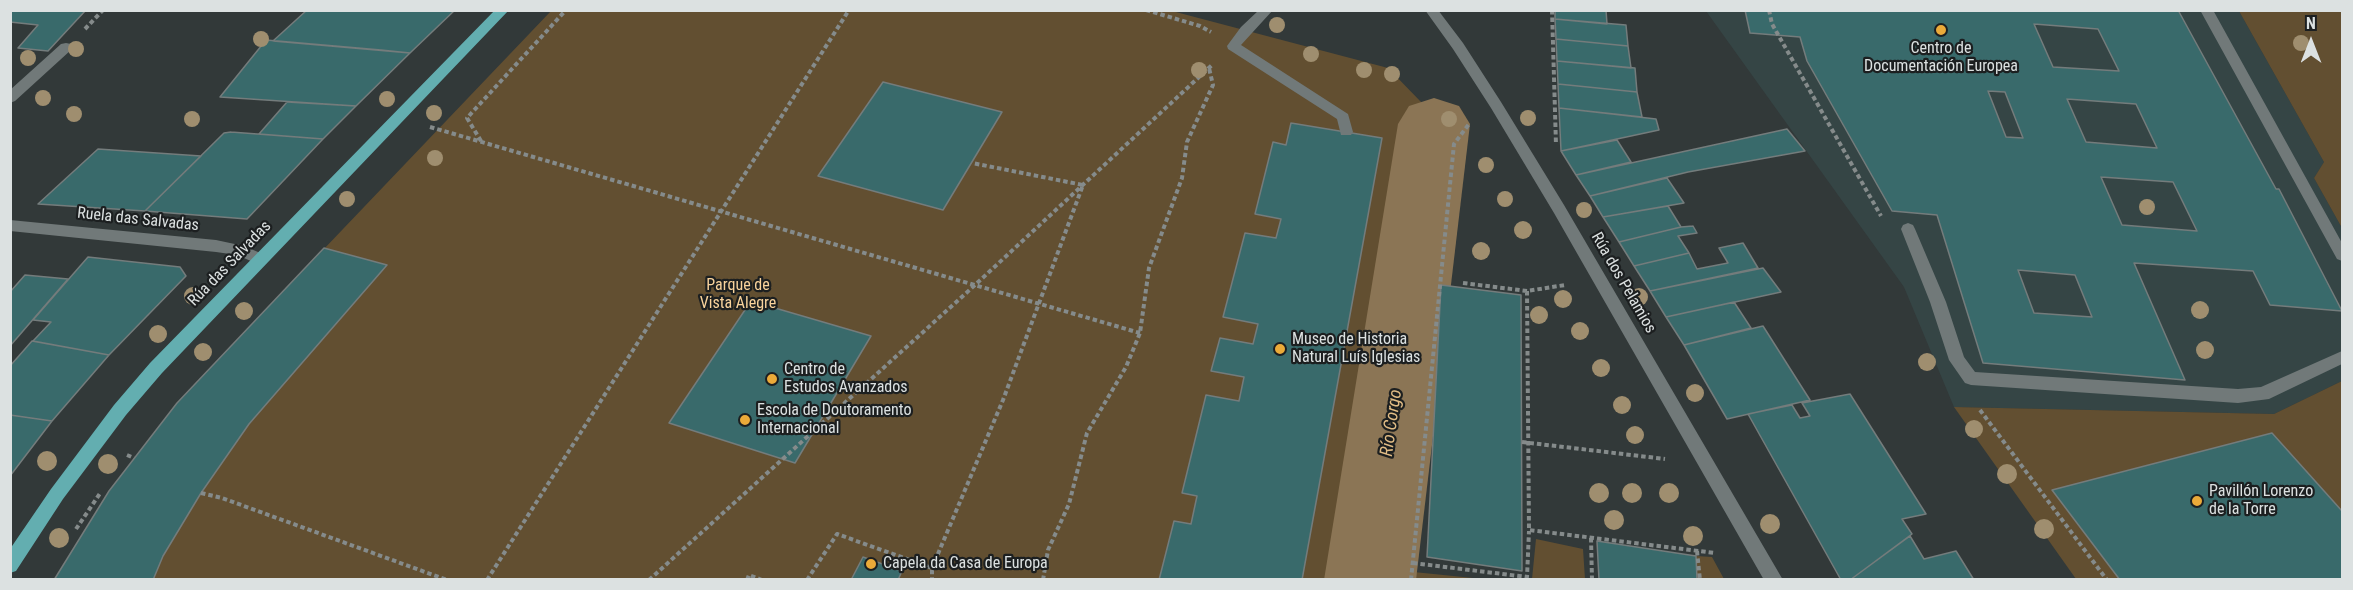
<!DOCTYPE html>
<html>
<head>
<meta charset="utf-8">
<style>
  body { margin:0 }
  #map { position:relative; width:2353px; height:590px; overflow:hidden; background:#323939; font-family:"Roboto Condensed",sans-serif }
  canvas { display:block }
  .frame { position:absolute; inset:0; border:12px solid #dce1e1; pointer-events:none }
  .north { position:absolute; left:2281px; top:12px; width:60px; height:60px; -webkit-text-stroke:4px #1c1f20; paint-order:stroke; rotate:0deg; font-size:16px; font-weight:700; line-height:24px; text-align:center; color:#dce1e1 }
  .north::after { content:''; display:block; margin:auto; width:21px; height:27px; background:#dce1e1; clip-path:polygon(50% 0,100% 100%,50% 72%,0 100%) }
</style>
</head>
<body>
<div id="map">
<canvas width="2353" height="590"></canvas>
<div class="frame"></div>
<div class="north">N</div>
</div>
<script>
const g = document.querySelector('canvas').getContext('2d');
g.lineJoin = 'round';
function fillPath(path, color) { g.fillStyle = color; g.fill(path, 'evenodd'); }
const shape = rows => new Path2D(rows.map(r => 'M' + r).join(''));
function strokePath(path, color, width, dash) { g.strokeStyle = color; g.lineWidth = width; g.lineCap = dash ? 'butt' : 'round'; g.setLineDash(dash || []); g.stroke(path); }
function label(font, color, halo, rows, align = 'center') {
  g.font = font + ' "Roboto Condensed",sans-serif'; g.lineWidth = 4.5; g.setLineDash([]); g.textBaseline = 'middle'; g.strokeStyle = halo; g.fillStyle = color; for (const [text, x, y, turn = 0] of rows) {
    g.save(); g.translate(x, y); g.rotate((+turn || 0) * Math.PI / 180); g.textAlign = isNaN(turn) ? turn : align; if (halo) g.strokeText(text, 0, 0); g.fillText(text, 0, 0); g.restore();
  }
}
const built = shape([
  [1706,11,2239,11,2324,162,2314,178,2342,228,2342,381,2274,414,1954,407,1904,287]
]);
const green = shape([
  [551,11,1172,11,1388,68,1422,103,1379,402,1348,579,54,580,109,491,177,403],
  [2239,11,2342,11,2342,228,2314,178,2324,162],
  [2342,381,2342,579,2076,579,1954,407,2274,414],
  [1536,539,1583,549,1585,579,1532,579],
  [1696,556,1712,557,1724,579,1697,579],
  [1384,569,1483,579,1383,579]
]);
const river = shape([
  [1434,98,1459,106,1470,124,1416,580,1324,580,1398,124,1409,106,1434,98]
]);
const building = shape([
  [10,10,86,10,48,51,18,48,38,25,10,22,10,10],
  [307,10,455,10,410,53,273,41,307,10],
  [1555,10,1606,10,1607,24,1555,19,1555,10],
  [1745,10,2178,10,2276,189,2279,189,2342,311,2270,305,2253,271,2134,263,2185,380,1983,363,1937,215,1892,211,1807,61,1800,37,1750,33,1745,10],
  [2034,24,2098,29,2119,71,2053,67,2034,24],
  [1988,91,2005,92,2023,138,2006,137,1988,91],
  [2067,99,2136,104,2157,148,2086,142,2067,99],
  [2101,177,2173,182,2197,231,2122,225,2101,177],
  [2018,270,2075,275,2092,317,2034,313,2018,270],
  [1555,19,1626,25,1628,46,1556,39,1555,19],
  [1556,39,1628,46,1631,68,1557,61,1556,39],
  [266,40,381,50,410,53,356,106,220,97,266,40],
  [1557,61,1635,68,1637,92,1558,84,1557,61],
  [883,82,1002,112,943,210,818,176,883,82],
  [1558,84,1637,92,1642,117,1559,108,1558,84],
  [287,102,356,106,323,139,259,134,287,102],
  [1559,108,1656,119,1659,130,1561,151,1559,108],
  [1291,123,1382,138,1302,580,1159,580,1174,521,1191,524,1197,496,1182,493,1206,395,1239,401,1244,377,1211,371,1220,338,1253,344,1258,324,1223,317,1245,233,1276,238,1281,219,1255,214,1273,142,1286,145,1291,123],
  [1787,129,1805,151,1688,172,1590,196,1576,175,1787,129],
  [231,132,323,139,247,219,145,211,224,133,231,132],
  [1617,140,1631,162,1576,175,1561,151,1617,140],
  [98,149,201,156,145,211,38,204,98,149],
  [1667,178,1684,203,1603,217,1590,196,1667,178],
  [1668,206,1681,227,1619,242,1603,217,1668,206],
  [1693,226,1697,233,1678,236,1689,253,1634,266,1619,242,1681,227,1693,226],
  [1743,243,1758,268,1650,291,1634,266,1689,253,1697,269,1728,263,1719,248,1743,243],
  [324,248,387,265,249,424,201,493,163,556,153,580,54,580,109,491,177,403,324,248],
  [88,257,180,267,186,276,109,355,33,341,51,322,33,320,88,257],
  [1763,268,1781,292,1666,317,1650,291,1763,268],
  [25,275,68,279,10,346,10,292,25,275],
  [1441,285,1521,295,1522,571,1427,557,1441,285],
  [751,301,871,336,795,463,669,423,751,301],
  [1734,302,1751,328,1684,345,1666,317,1734,302],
  [1763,326,1810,400,1727,419,1684,345,1763,326],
  [32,341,109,355,52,421,10,415,10,366,32,341],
  [1850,394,1926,514,1902,519,1912,534,1850,580,1841,580,1748,414,1792,405,1800,418,1810,416,1802,403,1850,394],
  [10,415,52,421,10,476,10,415],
  [2272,433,2342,511,2342,580,2120,580,2052,490,2272,433],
  [1910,536,1924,559,1956,551,1974,580,1850,580,1910,536],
  [1597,541,1696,556,1697,580,1599,580,1597,541],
  [863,557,902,571,898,580,851,580,863,557]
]);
const path = shape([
  [1146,10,1200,26,1211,32],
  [1552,10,1556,145],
  [1769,10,1772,24,1881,216],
  [85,29,103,10],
  [430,127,1140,333],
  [481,141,467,118,566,10],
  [1463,283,1527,291,1565,285],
  [1527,291,1529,530,1715,553],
  [1980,410,2107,580],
  [1522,442,1665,459],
  [127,455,134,458],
  [201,493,222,498,447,580],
  [76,529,101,492],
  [1591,538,1592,580],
  [1697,551,1700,580],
  [1413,563,1527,577,1529,531],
  [932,568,1003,400,1083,185,972,163],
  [487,580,849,10],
  [649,580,975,285,1212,65],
  [747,580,749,575,762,580],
  [807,580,837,534,932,568,932,580],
  [1043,580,1048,550,1069,504,1087,433,1126,367,1140,333,1149,268,1182,178,1187,142,1213,85,1209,68],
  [1411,580,1454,144,1469,124]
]);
const minor = shape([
  [1259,10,1273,10,1241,45,1348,114,1353,132,1351,135,1341,135,1337,119,1228,49,1227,46,1241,27,1259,10],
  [1425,10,1438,10,1463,43,1501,102,1564,205,1783,580,1764,580,1554,213,1491,108,1453,49,1425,10],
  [2200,10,2213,10,2342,243,2342,261,2337,259,2200,10],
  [66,43,71,44,72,47,71,50,15,101,10,103,10,90,61,44,66,43],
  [10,220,216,240,244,246,265,255,267,259,265,263,260,265,237,255,216,252,10,231,10,220],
  [1908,223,1913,225,1915,229,1946,302,1964,357,1975,372,2238,389,2261,387,2342,351,2342,364,2269,399,2238,403,1971,385,1965,383,1949,360,1930,302,1901,229,1903,225,1908,223]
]);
const major = shape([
  [495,10,509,10,162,373,126,415,63,499,16,571,10,573,10,549,51,489,114,405,150,363,495,10]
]);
const trees = [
  [1277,25,8],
  [261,39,8],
  [2301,43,8],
  [76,49,8],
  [1311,54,8],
  [28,58,8],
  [1199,70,8],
  [1364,70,8],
  [1392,74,8],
  [43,98,8],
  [387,99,8],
  [434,113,8],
  [74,114,8],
  [1528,118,8],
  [192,119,8],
  [1449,119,8],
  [435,158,8],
  [1486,165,8],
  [347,199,8],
  [1505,199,8],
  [2147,207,8],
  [1584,210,8],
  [1523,230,9],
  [1481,251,9],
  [193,296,9],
  [1639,297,9],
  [1563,299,9],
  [2200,310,9],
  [244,311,9],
  [1539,315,9],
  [1580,331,9],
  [158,334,9],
  [2205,350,9],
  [203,352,9],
  [1927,362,9],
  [1601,368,9],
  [1695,393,9],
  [1622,405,9],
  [1974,429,9],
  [1635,435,9],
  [47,461,10],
  [108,464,10],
  [2007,474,10],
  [1599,493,10],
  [1632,493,10],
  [1669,493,10],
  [1614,520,10],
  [1770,524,10],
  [2044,529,10],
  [1693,536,10],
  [59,538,10]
];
const markers = [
  [1941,30,6,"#ebaa39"],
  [1280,349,6,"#ebaa39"],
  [772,379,6,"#ebaa39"],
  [745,420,6,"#ebaa39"],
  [2197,501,6,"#ebaa39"],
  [871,564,6,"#ebaa39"]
];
const poiNames = [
  ["Centro de",1941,49,"center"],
  ["Documentación Europea",1941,67,"center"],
  ["Museo de Historia",1292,340],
  ["Natural Luís Iglesias",1292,358],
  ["Centro de",784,370],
  ["Estudos Avanzados",784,388],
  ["Escola de Doutoramento",757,411],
  ["Internacional",757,429],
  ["Pavillón Lorenzo",2209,492],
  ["de la Torre",2209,510],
  ["Capela da Casa de Europa",883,564]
];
const streetNames = [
  ["Ruela das Salvadas",138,220,6],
  ["Rúa das Salvadas",230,264,-46],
  ["Rúa dos Pelamios",1623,283,60]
];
const parkNames = [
  ["Parque de",738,286],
  ["Vista Alegre",738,304]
];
const waterNames = [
  ["Río Corgo",1392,423,-82]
];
fillPath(built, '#354545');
fillPath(green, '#624f31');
fillPath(river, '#8b7555');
fillPath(building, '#396a6b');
strokePath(building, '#747c7c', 1.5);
strokePath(path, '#858b8b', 4, [4.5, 3]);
fillPath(minor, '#717979');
fillPath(major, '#63aeb0');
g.fillStyle = '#9f8e6f';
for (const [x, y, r] of trees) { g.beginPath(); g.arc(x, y, r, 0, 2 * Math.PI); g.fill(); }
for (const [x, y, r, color] of markers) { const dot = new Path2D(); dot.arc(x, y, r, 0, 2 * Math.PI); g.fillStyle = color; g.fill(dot); strokePath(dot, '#1c1f20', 2); }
label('16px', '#dce1e1', '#1c1f20', poiNames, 'left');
label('16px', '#dce1e1', '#1c1f20', streetNames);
label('16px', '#f9d39c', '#1c1f20', parkNames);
label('italic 18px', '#e1bc85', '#1c1f20', waterNames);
</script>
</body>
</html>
